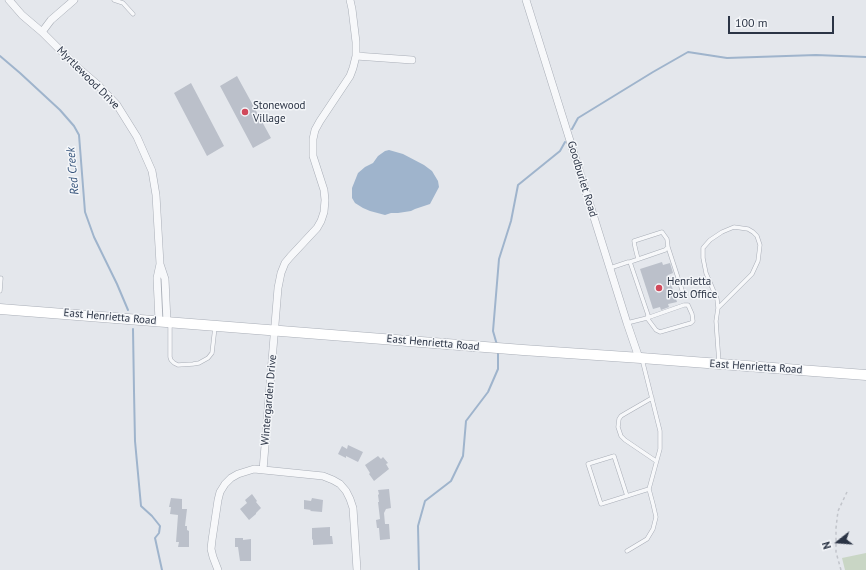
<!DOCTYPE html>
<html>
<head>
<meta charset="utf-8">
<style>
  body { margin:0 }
  #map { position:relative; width:866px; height:570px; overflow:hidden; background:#e4e7ec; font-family:"PT Sans",sans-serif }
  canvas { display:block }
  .north { position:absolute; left:818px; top:522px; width:40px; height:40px; -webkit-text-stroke:3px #f4f6f9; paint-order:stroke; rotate:253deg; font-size:11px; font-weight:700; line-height:16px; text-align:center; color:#2b3445 }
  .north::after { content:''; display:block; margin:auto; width:14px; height:18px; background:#2b3445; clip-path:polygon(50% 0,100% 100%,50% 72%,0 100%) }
  .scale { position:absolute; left:728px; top:16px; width:106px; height:18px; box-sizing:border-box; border:2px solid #2b3445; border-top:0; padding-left:5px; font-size:12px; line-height:14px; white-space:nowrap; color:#2b3445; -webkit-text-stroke:3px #f4f6f9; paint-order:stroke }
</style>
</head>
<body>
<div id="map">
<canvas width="866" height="570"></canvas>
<div class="north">N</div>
<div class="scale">100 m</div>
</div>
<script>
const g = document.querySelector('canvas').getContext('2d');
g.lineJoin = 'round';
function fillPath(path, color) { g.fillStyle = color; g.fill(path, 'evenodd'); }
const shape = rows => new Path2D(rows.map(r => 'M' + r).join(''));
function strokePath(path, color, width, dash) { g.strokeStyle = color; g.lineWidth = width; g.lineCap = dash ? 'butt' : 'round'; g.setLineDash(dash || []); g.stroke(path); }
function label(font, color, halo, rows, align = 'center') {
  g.font = font + ' "PT Sans",sans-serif'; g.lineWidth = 3; g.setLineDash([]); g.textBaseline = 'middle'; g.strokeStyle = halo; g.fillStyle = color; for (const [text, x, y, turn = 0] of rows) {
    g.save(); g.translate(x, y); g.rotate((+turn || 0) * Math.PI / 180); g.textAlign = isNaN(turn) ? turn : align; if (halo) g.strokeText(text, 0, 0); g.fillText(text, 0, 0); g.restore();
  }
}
const green = shape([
  [866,553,866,570,845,570,842,558]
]);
const water = shape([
  [389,150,403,154,424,165,432,171,438,181,439,187,430,204,415,209,411,211,398,213,391,213,385,215,370,211,363,208,355,203,352,198,352,188,358,173,365,167,373,163,378,156,385,151]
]);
const stream = shape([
  [0,56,20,73,60,110,74,126,79,135,85,212,94,237,117,284,128,310],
  [572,129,578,118,653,72,688,52,727,58,816,55,866,57],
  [133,329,134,391,135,441,141,506,152,516,160,526,159,533,155,538,162,570],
  [497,345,493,331,499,259,511,221,518,185,560,151,565,142],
  [419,570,418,526,425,501,451,481,463,456,466,421,488,392,498,369,498,351]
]);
const building = shape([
  [237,76,271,138,253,148,220,86],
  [191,83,224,146,207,156,174,93],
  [662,262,663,265,670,263,673,273,668,275,677,302,668,304,669,307,661,310,660,307,653,309,640,269],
  [348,445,363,452,358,462,346,456,346,458,338,454,342,446,347,449],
  [378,456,381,459,383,457,388,463,386,464,389,469,374,481,369,474,370,473,365,465],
  [389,489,391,508,386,509,384,513,385,524,389,524,390,539,380,540,379,528,377,528,376,520,380,519,378,502,379,502,378,495,379,494,378,490],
  [252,494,257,501,256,502,261,508,256,513,256,514,249,520,240,509,247,503,245,500],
  [171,498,182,499,182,509,187,509,185,526,187,526,187,530,189,531,189,547,178,547,179,542,176,542,178,515,170,514,171,507,169,507],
  [312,498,323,500,322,512,310,511,311,510,304,509,304,500,311,501],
  [330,527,330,536,332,536,333,544,313,545,313,539,312,540,312,528],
  [235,538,243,538,243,540,251,539,251,561,240,561,238,547,235,547]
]);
const path = shape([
  [841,570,836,552,836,528,838,511,847,492]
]);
const lane = shape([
  [114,0,123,3,133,14],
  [668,247,682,290],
  [610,268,628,262,630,262,665,250,668,247,667,239,662,232,634,241,635,247,638,259],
  [0,291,1,278],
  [718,308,752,274,758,261,760,245,757,236,753,232,748,229,734,227,722,232,710,240,703,248,703,258,706,273,717,299,718,308,716,321,719,363],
  [170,323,170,357,171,360,174,363,178,365,193,364,199,363,208,358,212,353,215,327],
  [627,323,647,318,684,305,688,305,692,314,693,321,691,323,660,332,656,330,647,318,648,315,630,262],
  [652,398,626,413,621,416,619,419,618,427,621,436,625,440,656,461],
  [627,496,614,456,588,464,601,504,649,489,660,449,660,431,642,359],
  [627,551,647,539,653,529,656,517,653,504,649,489]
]);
const street = shape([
  [9,0,22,15,42,32,77,67,98,85,117,105,137,137,152,171,156,195,160,264,157,278,159,321],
  [526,0,627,323,639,358],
  [42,32,51,20,74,0],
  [356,56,412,60],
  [160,264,165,279,167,322],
  [263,470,278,288,281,273,285,263,290,257,317,228,321,221,324,212,325,200,324,190,313,156,313,139,315,130,320,121,350,76,353,68,356,56,356,42,352,9,350,0],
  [218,570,213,557,211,549,212,540,218,500,220,492,225,484,231,478,238,474,254,469,323,476,333,480,340,484,346,491,350,499,353,508,357,570]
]);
const secondary = shape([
  [0,309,523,350,641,358,866,375]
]);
const markers = [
  [245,112,4,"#d1495b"],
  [659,288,4,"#d1495b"]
];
const streetNames = [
  ["Myrtlewood Drive",88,78,45],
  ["Goodburlet Road",582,179,73],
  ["East Henrietta Road",110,317,5],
  ["East Henrietta Road",433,343,5],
  ["East Henrietta Road",756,367,4],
  ["Wintergarden Drive",269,400,-85]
];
const poiNames = [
  ["Stonewood",253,106],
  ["Village",253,119],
  ["Henrietta",667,282],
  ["Post Office",667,295]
];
const waterNames = [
  ["Red Creek",73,171,-95]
];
fillPath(green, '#c9d6c5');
fillPath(water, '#9fb4cc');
strokePath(stream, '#9fb4cc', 2);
fillPath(building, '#bbc0ca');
strokePath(lane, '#a9aeb7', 4.5);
strokePath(street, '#a9aeb7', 8);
strokePath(secondary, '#a9aeb7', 11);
strokePath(path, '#c2c5cb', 1.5, [3, 3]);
strokePath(lane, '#f7f8fa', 3.5);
strokePath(street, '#f7f8fa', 7);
strokePath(secondary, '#fff', 10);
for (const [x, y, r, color] of markers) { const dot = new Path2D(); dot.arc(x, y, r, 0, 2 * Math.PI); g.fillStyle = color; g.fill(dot); strokePath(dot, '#f4f6f9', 1.5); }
label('11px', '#2b3445', '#f4f6f9', streetNames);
label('11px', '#2b3445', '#f4f6f9', poiNames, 'left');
label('italic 12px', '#34527a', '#f4f6f9', waterNames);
</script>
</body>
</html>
